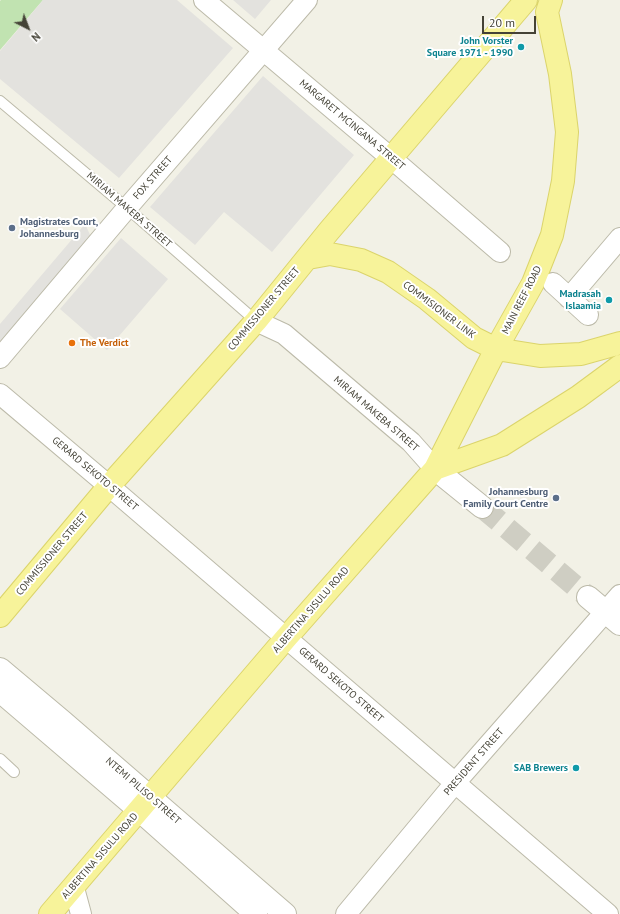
<!DOCTYPE html>
<html>
<head>
<meta charset="utf-8">
<style>
  body { margin:0 }
  #map { position:relative; width:620px; height:914px; overflow:hidden; background:#f2f1e6; font-family:"PT Sans",sans-serif }
  canvas { display:block }
  .north { position:absolute; left:8px; top:8px; width:40px; height:40px; -webkit-text-stroke:3px #fff; paint-order:stroke; rotate:138deg; font-size:11px; font-weight:700; line-height:16px; text-align:center; color:#444236 }
  .north::after { content:''; display:block; margin:auto; width:14px; height:18px; background:#444236; clip-path:polygon(50% 0,100% 100%,50% 72%,0 100%) }
  .scale { position:absolute; left:482px; top:16px; width:54px; height:18px; box-sizing:border-box; border:2px solid #444236; border-top:0; padding-left:5px; font-size:12px; line-height:14px; white-space:nowrap; color:#444236; -webkit-text-stroke:3px #fff; paint-order:stroke }
</style>
</head>
<body>
<div id="map">
<canvas width="620" height="914"></canvas>
<div class="north">N</div>
<div class="scale">20 m</div>
</div>
<script>
const g = document.querySelector('canvas').getContext('2d');
g.lineJoin = 'round';
function fillPath(path, color) { g.fillStyle = color; g.fill(path, 'evenodd'); }
const shape = rows => new Path2D(rows.map(r => 'M' + r).join(''));
function strokePath(path, color, width, dash) { g.strokeStyle = color; g.lineWidth = width; g.lineCap = dash ? 'butt' : 'round'; g.setLineDash(dash || []); g.stroke(path); }
function label(font, color, halo, rows, align = 'center') {
  g.font = font + ' "PT Sans",sans-serif'; g.lineWidth = 4; g.setLineDash([]); g.textBaseline = 'middle'; g.strokeStyle = halo; g.fillStyle = color; for (const [text, x, y, turn = 0] of rows) {
    g.save(); g.translate(x, y); g.rotate((+turn || 0) * Math.PI / 180); g.textAlign = isNaN(turn) ? turn : align; if (halo) g.strokeText(text, 0, 0); g.fillText(text, 0, 0); g.restore();
  }
}
const green = shape([
  [1,0,43,0,0,50,0,1]
]);
const parking = shape([
  [43,0,177,0,233,48,119,178,0,79,0,51],
  [233,0,271,0,255,19],
  [263,76,354,155,272,252,224,212,195,245,150,207],
  [85,224,92,239,0,344,0,324],
  [121,238,168,279,107,350,60,309]
]);
const tertiaryTunnel = shape([
  [482,507,588,597]
]);
const service = shape([
  [0,101,127,208,256,321],
  [0,759,14,772]
]);
const minor = shape([
  [204,0,391,158,500,252],
  [553,283,588,315],
  [569,298,620,238],
  [256,321,284,334,411,442,435,469],
  [0,358,127,208,307,0],
  [0,394,109,486,608,914],
  [74,888,81,914],
  [346,914,455,783,620,595]
]);
const tertiary = shape([
  [435,469,482,507],
  [588,597,620,624],
  [0,669,63,722,285,914],
  [0,691,139,810,256,914]
]);
const primary = shape([
  [308,258,330,254,361,260,388,272,427,299,474,338,496,349,540,356,581,354,620,343],
  [435,469,496,349,533,283,552,235,563,181,567,132,560,74,547,12,551,0],
  [0,616,109,486,256,321,329,231,526,0],
  [50,914,286,638,435,469,502,445,578,397,620,366]
]);
const markers = [
  [521,47,4,"#0f9aa8"],
  [12,228,4,"#5c6f8a"],
  [609,300,4,"#0f9aa8"],
  [72,343,4,"#e8710a"],
  [556,498,4,"#5c6f8a"],
  [576,768,4,"#0f9aa8"]
];
const cultureNames = [
  ["John Vorster",513,41],
  ["Square 1971 - 1990",513,53],
  ["Madrasah",601,294],
  ["Islaamia",601,306],
  ["SAB Brewers",568,768]
];
const streetNames = [
  ["MARGARET MCINGANA STREET",352,125,40],
  ["FOX STREET",153,178,-49],
  ["MIRIAM MAKEBA STREET",129,210,41],
  ["MAIN REEF ROAD",522,300,-63],
  ["COMMISSIONER STREET",264,309,-50],
  ["COMMISIONER LINK",439,310,37],
  ["MIRIAM MAKEBA STREET",376,414,41],
  ["GERARD SEKOTO STREET",95,474,40],
  ["COMMISSIONER STREET",52,554,-50],
  ["ALBERTINA SISULU ROAD",311,610,-49],
  ["GERARD SEKOTO STREET",341,685,41],
  ["PRESIDENT STREET",474,762,-49],
  ["NTEMI PILISO STREET",143,791,41],
  ["ALBERTINA SISULU ROAD",100,856,-49]
];
const serviceNames = [
  ["Magistrates Court,",20,222],
  ["Johannesburg",20,234],
  ["Johannesburg",548,492,"right"],
  ["Family Court Centre",548,504,"right"]
];
const foodNames = [
  ["The Verdict",80,343]
];
fillPath(green, '#c1e3b1');
fillPath(parking, '#e3e2de');
strokePath(tertiaryTunnel, '#cfcec3', 22, [22, 11]);
strokePath(service, '#bcbaa9', 12);
strokePath(minor, '#bcbaa9', 22);
strokePath(tertiary, '#bcbaa9', 24);
strokePath(primary, '#dbd46b', 24);
strokePath(service, '#fff', 10);
strokePath(minor, '#fff', 20);
strokePath(tertiary, '#fff', 22);
strokePath(primary, '#f7f39a', 22);
for (const [x, y, r, color] of markers) { const dot = new Path2D(); dot.arc(x, y, r, 0, 2 * Math.PI); g.fillStyle = color; g.fill(dot); strokePath(dot, '#fff', 1.5); }
label('bold 10px', '#0d838f', '#fff', cultureNames, 'right');
label('10px', '#444236', '#fff', streetNames);
label('bold 10px', '#4e5e75', '#fff', serviceNames, 'left');
label('bold 10px', '#c56008', '#fff', foodNames, 'left');
</script>
</body>
</html>
